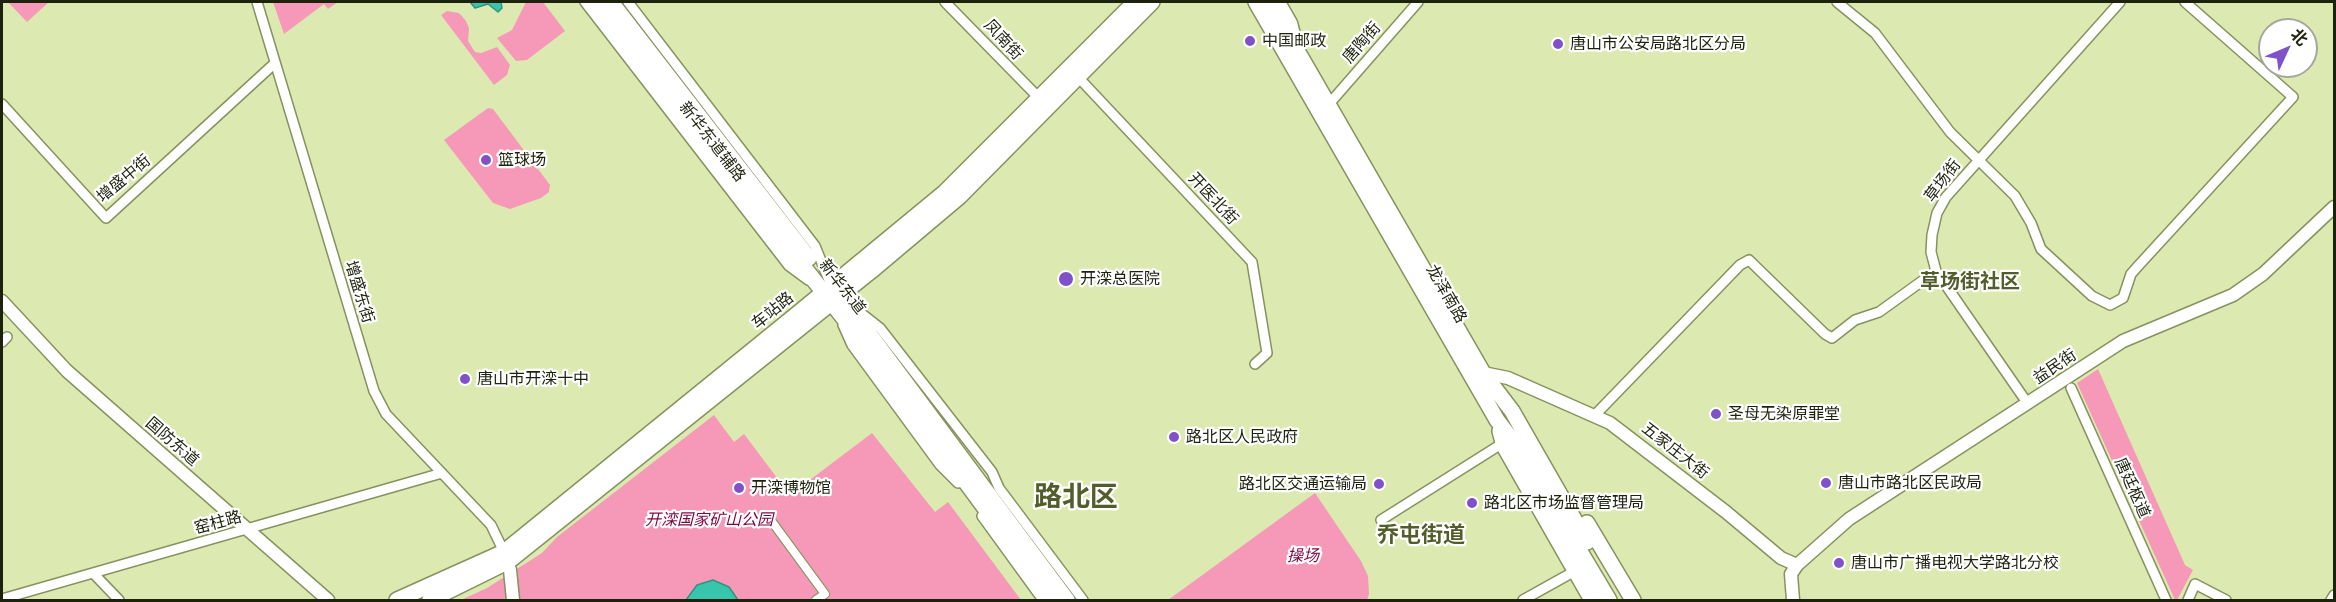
<!DOCTYPE html>
<html>
<head>
<meta charset="utf-8">
<style>
  body { margin:0 }
  #map { position:relative; width:2336px; height:602px; overflow:hidden; background:#dceab2; font-family:Lora,"Noto Sans SC",serif }
  canvas { display:block }
  .frame { position:absolute; inset:0; border:3px solid #1d220d; pointer-events:none }
  .north { position:absolute; left:2258px; top:18px; width:60px; height:60px; box-sizing:border-box; background:#fff; border:2px solid #a5a79e; border-radius:50%; rotate:46deg; font-size:16px; font-weight:700; line-height:24px; text-align:center; color:#1d220d }
  .north::after { content:''; display:block; margin:auto; width:21px; height:27px; background:#8151c9; clip-path:polygon(50% 0,100% 100%,50% 72%,0 100%) }
</style>
</head>
<body>
<div id="map">
<canvas width="2336" height="602"></canvas>
<div class="frame"></div>
<div class="north">北</div>
</div>
<script>
const g = document.querySelector('canvas').getContext('2d');
g.lineJoin = 'round';
function fillPath(path, color) { g.fillStyle = color; g.fill(path, 'evenodd'); }
const shape = rows => new Path2D(rows.map(r => 'M' + r).join(''));
function strokePath(path, color, width, dash) { g.strokeStyle = color; g.lineWidth = width; g.lineCap = dash ? 'butt' : 'round'; g.setLineDash(dash || []); g.stroke(path); }
function label(font, color, halo, rows, align = 'center') {
  g.font = font + ' Lora,"Noto Sans SC",serif'; g.lineWidth = 4.5; g.setLineDash([]); g.textBaseline = 'middle'; g.strokeStyle = halo; g.fillStyle = color; for (const [text, x, y, turn = 0] of rows) {
    g.save(); g.translate(x, y); g.rotate((+turn || 0) * Math.PI / 180); g.textAlign = isNaN(turn) ? turn : align; if (halo) g.strokeText(text, 0, 0); g.fillText(text, 0, 0); g.restore();
  }
}
const green = shape([
  [8,2,49,2,27,22],
  [273,2,338,2,328,9,324,4,284,34],
  [526,2,543,2,565,31,527,60,516,61,497,38,512,30],
  [447,11,459,13,466,21,469,28,468,41,475,52,481,53,497,47,510,65,507,75,494,85,441,15],
  [488,108,493,109,550,185,549,192,541,198,510,209,493,203,444,140],
  [2098,369,2185,565,2193,570,2177,600,2175,600,2077,383],
  [714,415,734,442,744,434,790,495,872,433,935,512,948,502,1021,600,461,600,487,588,542,553,557,537],
  [1315,493,1361,561,1368,576,1369,594,1367,600,1168,600]
]);
const water = shape([
  [470,2,501,2,502,8,498,12,488,4,475,8,470,2],
  [713,580,729,587,738,600,686,600,697,585,713,580]
]);
const pedestrian = shape([
  [770,519,825,594,816,600]
]);
const minor = shape([
  [257,2,374,391,386,414,491,525,504,552],
  [585,2,789,266,808,280],
  [628,2,815,246,831,285],
  [945,2,1040,99],
  [1837,2,1875,33,1950,132,2015,196,2031,223,2041,249,2092,296,2110,305,2123,298,2131,274,2139,265,2293,97,2185,2],
  [1078,77,1252,262,1267,353,1255,364],
  [2,104,106,218,275,63],
  [1329,104,1418,2],
  [857,310,880,328,992,472,999,488,1083,600],
  [843,325,852,345,940,465,958,483],
  [2,342,7,337],
  [2071,388,2166,600],
  [2028,404,1936,271,1931,252,1932,235,1937,213,1946,197,2120,2],
  [1594,416,1740,265,1749,260,1825,334,1832,338,1855,320,1879,312,1936,271],
  [982,516,1043,600],
  [1381,520,1503,443],
  [93,573,119,600],
  [2,599,442,473],
  [1523,600,1575,571],
  [2188,600,2195,584,2226,600],
  [2331,600,2334,595]
]);
const tertiary = shape([
  [1279,2,1291,23,1296,42],
  [2,301,67,371,328,600],
  [1483,373,1508,378,1610,423,1726,512,1781,558,1797,565],
  [505,555,510,570,513,600],
  [1793,600,1791,574,1797,565,1849,519,2123,341,2233,295,2263,274,2334,207]
]);
const primary = shape([
  [596,2,857,335,1053,600],
  [611,2,809,258],
  [1256,2,1497,420,1519,449,1609,600],
  [1269,2,1483,373,1512,411,1587,542],
  [840,298,865,328,1067,600],
  [1500,431,1504,446,1592,600],
  [1587,523,1633,600],
  [397,600,504,552,796,315,944,193,1135,2],
  [430,600,509,561,871,271,960,196,1152,2]
]);
const markers = [
  [1250,41,6,"#8151c9"],
  [1558,44,6,"#8151c9"],
  [486,160,6,"#8151c9"],
  [1066,279,8,"#8151c9"],
  [465,379,6,"#8151c9"],
  [1716,414,6,"#8151c9"],
  [1174,437,6,"#8151c9"],
  [1826,483,6,"#8151c9"],
  [1379,484,6,"#8151c9"],
  [739,488,6,"#8151c9"],
  [1472,503,6,"#8151c9"],
  [1839,563,6,"#8151c9"]
];
const streetNames = [
  ["凤南街",1003,40,47],
  ["唐陶街",1362,43,-49],
  ["新华东道辅路",712,142,52],
  ["增盛中街",124,179,-40],
  ["草场街",1943,181,-53],
  ["开医北街",1213,199,47],
  ["新华东道",842,287,52],
  ["增盛东街",359,292,73],
  ["龙泽南路",1446,294,60],
  ["车站路",773,311,-39],
  ["益民街",2055,367,-34],
  ["国防东道",172,442,41],
  ["五家庄大街",1675,451,38],
  ["唐廷枢道",2132,488,66],
  ["窑柱路",218,523,-15]
];
const poiNames = [
  ["中国邮政",1262,41],
  ["唐山市公安局路北区分局",1570,44],
  ["篮球场",498,160],
  ["开滦总医院",1080,279],
  ["唐山市开滦十中",477,379],
  ["圣母无染原罪堂",1728,414],
  ["路北区人民政府",1186,437],
  ["唐山市路北区民政局",1838,483],
  ["路北区交通运输局",1367,484,"right"],
  ["开滦博物馆",751,488],
  ["路北区市场监督管理局",1484,503],
  ["唐山市广播电视大学路北分校",1851,563]
];
const parkNames = [
  ["开滦国家矿山公园",709,520],
  ["操场",1303,556]
];
const quarterNames = [
  ["草场街社区",1970,282]
];
const districtNames = [
  ["乔屯街道",1421,536]
];
const townNames = [
  ["路北区",1076,498]
];
fillPath(green, '#f698b7');
fillPath(water, '#39c5ad');
strokePath(water, '#31947d', 1.5);
strokePath(pedestrian, '#86925e', 10);
strokePath(minor, '#86925e', 12);
strokePath(tertiary, '#86925e', 15);
strokePath(primary, '#86925e', 18);
strokePath(pedestrian, '#fff', 8);
strokePath(minor, '#fff', 9);
strokePath(tertiary, '#fff', 12);
strokePath(primary, '#fff', 15);
for (const [x, y, r, color] of markers) { const dot = new Path2D(); dot.arc(x, y, r, 0, 2 * Math.PI); g.fillStyle = color; g.fill(dot); strokePath(dot, '#fff', 2); }
label('16px', '#1d220d', '#fff', streetNames);
label('16px', '#1d220d', '#fff', poiNames, 'left');
label('italic 16px', '#7d0642', '#fff', parkNames);
label('bold 20px', '#535d2b', '#fff', quarterNames);
label('bold 22px', '#535d2b', '#fff', districtNames);
label('bold 28px', '#535d2b', '#fff', townNames);
</script>
</body>
</html>
